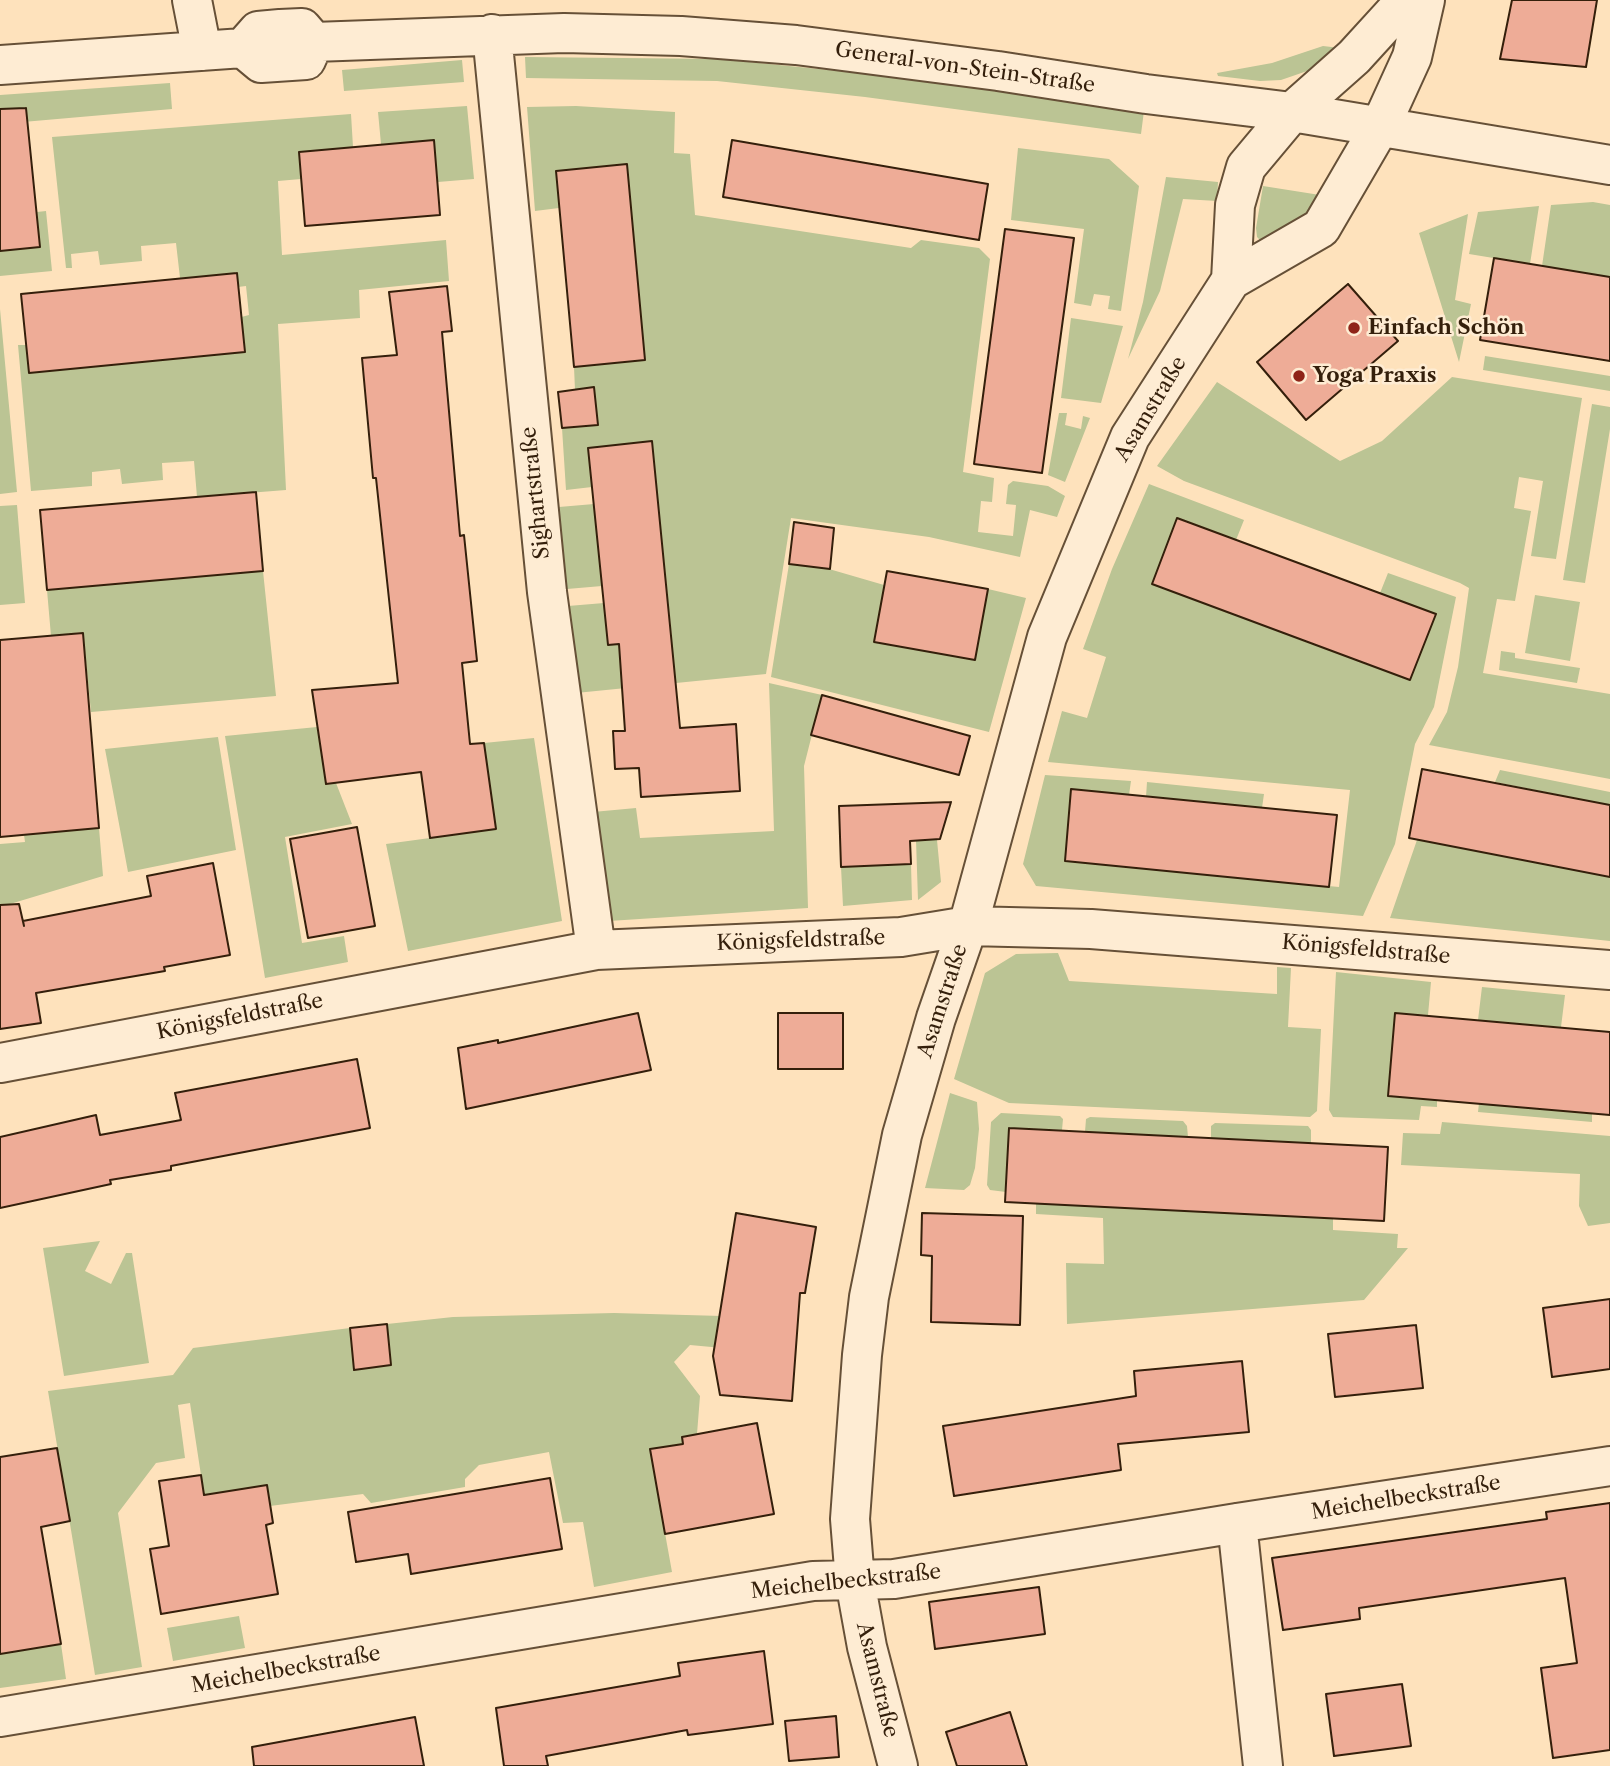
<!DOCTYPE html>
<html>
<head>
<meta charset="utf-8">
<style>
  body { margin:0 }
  canvas { display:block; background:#fee2bc }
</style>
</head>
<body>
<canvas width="1610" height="1766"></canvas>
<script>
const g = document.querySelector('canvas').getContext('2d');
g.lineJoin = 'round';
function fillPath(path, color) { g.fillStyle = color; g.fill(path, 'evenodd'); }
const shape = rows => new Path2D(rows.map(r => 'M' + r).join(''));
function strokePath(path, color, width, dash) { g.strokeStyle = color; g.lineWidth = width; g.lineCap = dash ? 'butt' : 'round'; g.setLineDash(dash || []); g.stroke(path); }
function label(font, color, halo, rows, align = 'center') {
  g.font = font + ' "Libre Caslon Text",serif'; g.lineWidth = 5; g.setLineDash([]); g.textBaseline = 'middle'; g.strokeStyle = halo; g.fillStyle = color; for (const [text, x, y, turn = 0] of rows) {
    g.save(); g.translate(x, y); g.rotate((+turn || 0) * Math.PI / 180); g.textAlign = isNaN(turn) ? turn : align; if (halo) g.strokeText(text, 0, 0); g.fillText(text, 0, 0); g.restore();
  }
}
const green = shape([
  [1323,46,1340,48,1313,69,1281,80,1260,81,1218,76,1217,73,1272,63],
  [525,57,719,59,869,74,1144,111,1141,134,865,97,717,81,526,78],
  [462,60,464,82,344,91,342,70],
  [170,83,172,109,0,124,0,95],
  [467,106,474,179,438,182,434,140,381,144,378,112],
  [576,106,675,112,674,153,690,154,695,215,911,248,921,240,979,248,990,259,963,472,994,478,992,502,981,501,978,532,1013,536,1016,505,1006,504,1008,485,1013,481,1048,486,1065,496,1057,517,1030,510,1020,557,929,537,791,518,766,674,576,693,568,606,604,603,609,645,672,639,652,442,589,448,592,487,566,490,562,428,598,424,594,389,575,390,574,367,645,360,627,164,556,171,559,208,535,211,527,107],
  [351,114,353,147,299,152,301,179,278,181,282,255,446,240,449,281,359,290,360,318,278,324,286,490,197,497,194,461,162,463,163,480,122,484,120,469,92,472,92,486,31,491,18,345,26,345,29,372,249,315,246,286,238,287,236,273,180,278,176,243,141,246,142,261,100,265,98,251,71,254,72,268,66,268,52,137],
  [1018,148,1109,159,1139,186,1121,311,1108,309,1110,296,1094,294,1091,306,1074,303,1084,229,1011,220],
  [1166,177,1218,182,1217,201,1183,199,1160,291,1128,359,1143,302],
  [1263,186,1320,195,1309,213,1262,242,1257,237,1256,228],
  [1593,202,1610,205,1610,277,1542,266,1551,205],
  [1539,206,1530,264,1469,254,1478,212],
  [46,211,52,271,0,276,0,251,40,247,37,212],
  [1468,214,1455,300,1471,304,1459,362,1419,233],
  [0,309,17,492,0,494],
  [1071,318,1123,326,1101,403,1061,398],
  [1485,356,1610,376,1610,391,1483,370],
  [1452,377,1582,398,1556,559,1531,556,1543,481,1519,477,1514,508,1531,511,1515,601,1497,599,1483,673,1610,694,1610,779,1429,745,1447,712,1458,667,1469,588,1460,583,1184,481,1157,466,1217,382,1340,461,1382,441],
  [1592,404,1610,407,1610,429,1585,583,1563,580],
  [1059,413,1067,413,1065,425,1081,429,1083,416,1090,418,1065,482,1048,475],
  [1149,484,1244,520,1236,540,1177,518,1152,583,1410,680,1435,614,1380,593,1388,573,1456,597,1434,707,1415,744,1395,844,1363,916,1036,886,1023,864,1045,775,1131,781,1129,795,1072,790,1065,861,1339,887,1350,790,1048,762,1062,711,1087,718,1106,657,1083,649,1112,569],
  [594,504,602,586,567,589,559,507],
  [17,505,25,603,0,605,0,506],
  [789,564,829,569,884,585,874,642,988,589,1026,598,989,732,771,677],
  [263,571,276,696,91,712,83,632,51,636,47,590],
  [1535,595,1580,602,1570,661,1525,653],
  [1501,651,1515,653,1515,658,1580,668,1577,683,1499,670],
  [769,683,822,695,804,766,808,908,609,921,593,812,636,808,640,838,774,831],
  [317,727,326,785,336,783,352,824,285,837,302,943,344,936,348,962,265,978,225,736],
  [218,737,236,850,128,872,105,749],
  [534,738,562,921,408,951,386,844,496,829,484,743],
  [1500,770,1610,792,1610,805,1495,782],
  [1147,782,1264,794,1262,808,1146,797],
  [99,828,103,876,0,907,0,844,25,842,24,835],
  [916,840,937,840,941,882,918,900],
  [1417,840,1610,877,1610,941,1390,918],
  [911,864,912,900,843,906,841,867],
  [1058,953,1069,981,1277,994,1277,967,1291,968,1288,1027,1321,1029,1317,1111,1310,1117,1009,1103,954,1079,985,973,1016,954],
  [1336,972,1431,982,1428,1015,1395,1013,1388,1095,1437,1100,1437,1107,1421,1106,1419,1120,1333,1117,1329,1110],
  [1482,987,1565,995,1561,1027,1478,1020],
  [950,1093,977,1102,979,1129,975,1168,970,1185,964,1190,925,1188],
  [1479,1103,1592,1114,1592,1122,1478,1112],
  [1001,1113,1060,1116,1063,1119,1062,1130,1009,1128,1006,1192,990,1190,987,1185,991,1122],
  [1090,1117,1183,1121,1187,1126,1188,1137,1085,1132,1086,1119],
  [1442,1122,1610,1136,1610,1223,1588,1226,1579,1206,1580,1174,1401,1165,1403,1133,1440,1134],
  [1215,1123,1308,1126,1311,1130,1311,1143,1211,1138,1211,1126],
  [1036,1203,1333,1219,1333,1230,1398,1234,1397,1248,1408,1248,1364,1300,1067,1324,1066,1263,1104,1264,1103,1218,1036,1214],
  [100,1241,85,1271,111,1284,126,1253,132,1253,149,1363,64,1376,43,1248],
  [614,1313,722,1316,787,1354,690,1345,674,1362,700,1396,697,1434,683,1437,683,1444,650,1450,672,1572,594,1587,583,1522,563,1523,549,1452,479,1465,465,1479,465,1487,371,1503,363,1494,270,1506,266,1485,204,1495,190,1403,178,1405,185,1458,156,1463,118,1513,142,1667,95,1675,48,1391,173,1375,193,1348,350,1328,354,1369,391,1365,387,1324,453,1317],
  [239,1616,245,1648,173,1661,167,1628],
  [61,1644,66,1679,0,1688,0,1654]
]);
const building = shape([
  [1512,0,1597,0,1586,67,1500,59,1512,0],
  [26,108,40,247,0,251,0,109,26,108],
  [434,140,440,215,305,226,299,152,434,140],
  [732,140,988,184,979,240,723,197,732,140],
  [627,164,645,360,574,367,556,171,627,164],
  [1005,229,1074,238,1042,473,974,464,1005,229],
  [1494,258,1610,277,1610,361,1480,340,1494,258],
  [237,273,245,352,29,373,21,294,237,273],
  [1348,284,1398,341,1306,420,1257,362,1348,284],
  [447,286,452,331,442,332,460,536,464,535,477,661,462,663,470,744,484,743,496,829,430,838,421,772,326,784,312,690,398,683,376,478,373,478,362,358,397,355,389,292,447,286],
  [594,387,598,425,562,428,558,392,594,387],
  [652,441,680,728,736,724,740,791,641,797,639,768,615,769,613,731,625,731,619,644,608,645,588,448,652,441],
  [256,492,263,571,47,590,40,510,256,492],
  [1177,518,1436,614,1410,680,1152,584,1177,518],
  [794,522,834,528,830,569,789,564,794,522],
  [887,571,988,589,975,660,874,642,887,571],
  [83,633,99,828,0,837,0,640,83,633],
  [822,695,970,736,959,775,811,735,822,695],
  [1422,769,1610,805,1610,877,1409,838,1422,769],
  [1071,789,1337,815,1329,887,1065,861,1071,789],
  [951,802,940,839,910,841,911,864,841,867,839,806,951,802],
  [357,827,375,926,308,938,290,839,357,827],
  [213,863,230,955,164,967,165,971,36,993,41,1023,0,1029,0,905,19,904,24,926,23,921,151,896,147,876,213,863],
  [638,1013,651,1070,466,1109,458,1048,498,1040,498,1043,638,1013],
  [778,1013,843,1013,843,1069,778,1069,778,1013],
  [1395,1013,1610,1032,1610,1115,1388,1096,1395,1013],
  [357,1059,370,1128,171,1166,171,1170,110,1180,111,1184,0,1208,0,1137,96,1115,100,1135,181,1120,175,1093,357,1059],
  [1009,1128,1388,1147,1384,1221,1005,1202,1009,1128],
  [736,1213,816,1227,805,1293,800,1293,792,1401,720,1395,713,1356,736,1213],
  [922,1213,1023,1216,1020,1325,931,1322,932,1256,921,1255,922,1213],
  [1610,1299,1610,1369,1552,1377,1543,1308,1610,1299],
  [387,1324,391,1365,354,1370,350,1328,387,1324],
  [1416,1325,1423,1388,1335,1397,1328,1334,1416,1325],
  [1242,1361,1249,1432,1118,1444,1121,1470,954,1496,943,1426,1136,1396,1134,1371,1242,1361],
  [757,1423,774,1514,665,1534,650,1449,683,1444,682,1437,757,1423],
  [57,1448,70,1521,41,1527,61,1644,0,1654,0,1457,57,1448],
  [201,1475,204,1495,267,1485,273,1523,266,1525,278,1594,161,1614,150,1549,169,1546,159,1481,201,1475],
  [550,1478,562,1549,411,1574,408,1554,356,1562,348,1512,550,1478],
  [1610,1503,1610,1750,1553,1758,1541,1668,1577,1663,1565,1578,1359,1608,1360,1619,1283,1630,1272,1558,1547,1519,1546,1512,1610,1503],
  [1039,1587,1045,1634,935,1649,929,1602,1039,1587],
  [764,1651,773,1724,688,1735,687,1730,546,1756,548,1766,504,1766,496,1708,680,1676,678,1663,764,1651],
  [1402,1684,1411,1746,1334,1756,1326,1694,1402,1684],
  [1010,1712,1027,1766,957,1766,946,1732,1010,1712],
  [836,1716,839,1757,789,1761,785,1721,836,1716],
  [415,1717,424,1766,254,1766,252,1747,415,1717]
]);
const minor = shape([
  [192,0,202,51],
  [492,34,547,592,596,950],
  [314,42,564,33,681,36,796,45,998,71,1146,94,1292,112,1610,165],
  [243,48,261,63,306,60,314,42],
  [0,65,243,48,258,31,280,29,302,28,314,42],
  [1231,280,1235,205,1246,167,1292,112,1354,57,1406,0],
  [0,1063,596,950,901,937,968,926,1091,929,1610,970],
  [1237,1523,1263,1766],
  [0,1717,813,1581,894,1579,1237,1523,1610,1466],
  [898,1766,867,1647,855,1581,850,1519,862,1355,869,1297,902,1135,936,1018,968,926,1047,637,1130,437,1231,280,1321,228,1381,125,1412,57,1425,0]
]);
const markers = [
  [1354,328,7,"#8f2418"],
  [1299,376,7,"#8f2418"]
];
const streetNames = [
  ["General-von-Stein-Straße",965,68,8],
  ["Asamstraße",1151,409,-59],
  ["Sighartstraße",536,493,-96],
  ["Königsfeldstraße",801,941,-2],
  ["Königsfeldstraße",1366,950,5],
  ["Asamstraße",943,1001,-72],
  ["Königsfeldstraße",240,1017,-11],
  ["Meichelbeckstraße",1406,1498,-9],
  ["Meichelbeckstraße",846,1582,-6],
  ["Meichelbeckstraße",286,1670,-10],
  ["Asamstraße",877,1680,76]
];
const poiNames = [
  ["Einfach Schön",1368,328],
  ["Yoga Praxis",1313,376]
];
fillPath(green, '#bbc494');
fillPath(building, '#eeac97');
strokePath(building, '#341f0b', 2);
strokePath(minor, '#665037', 42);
strokePath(minor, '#feecd3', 38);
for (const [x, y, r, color] of markers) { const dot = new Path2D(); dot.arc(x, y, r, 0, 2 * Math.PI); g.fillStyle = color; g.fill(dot); strokePath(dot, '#feecd3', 2.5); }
label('21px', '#341f0b', '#feecd3', streetNames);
label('bold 21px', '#341f0b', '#feecd3', poiNames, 'left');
</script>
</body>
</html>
